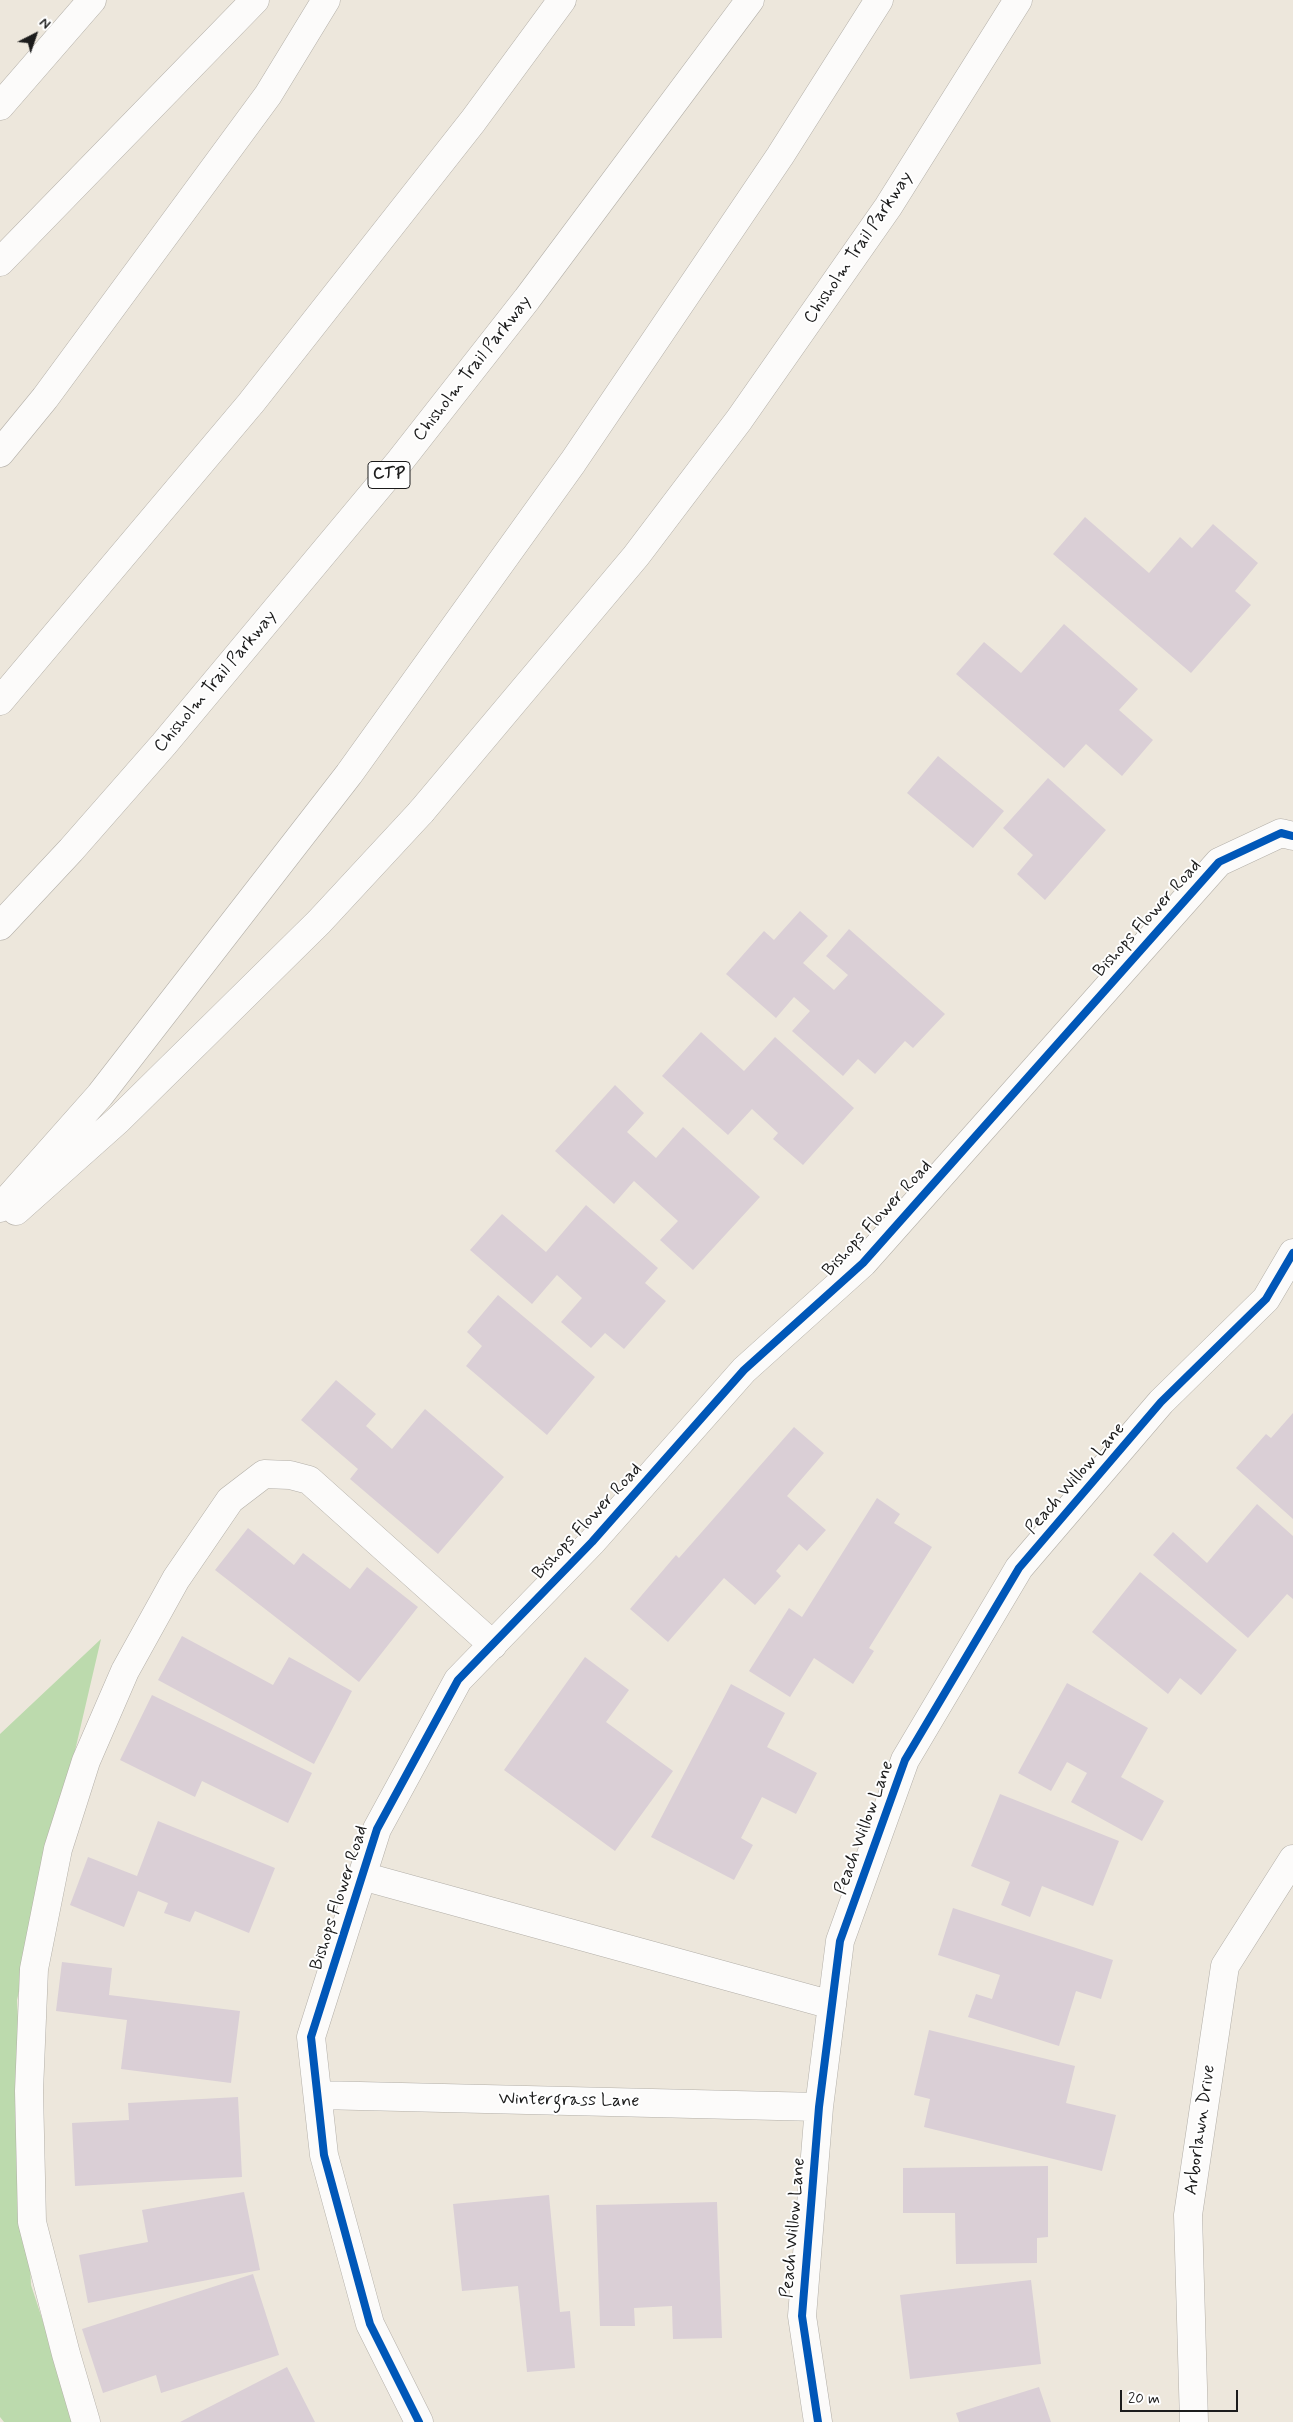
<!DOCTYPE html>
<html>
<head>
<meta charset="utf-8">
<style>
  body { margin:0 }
  #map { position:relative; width:1293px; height:2422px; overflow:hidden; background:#ede7dc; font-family:Mynerve,sans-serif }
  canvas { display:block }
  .north { position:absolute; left:10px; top:10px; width:50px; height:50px; -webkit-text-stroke:4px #fff; paint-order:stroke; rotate:41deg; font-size:14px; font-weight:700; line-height:20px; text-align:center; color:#1c1c1c }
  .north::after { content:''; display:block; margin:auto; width:18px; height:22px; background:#1c1c1c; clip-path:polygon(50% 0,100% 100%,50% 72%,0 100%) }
  .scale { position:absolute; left:1120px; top:2390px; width:118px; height:22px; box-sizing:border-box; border:2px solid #1c1c1c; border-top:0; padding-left:6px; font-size:15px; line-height:18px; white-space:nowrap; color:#1c1c1c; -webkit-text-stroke:4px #fff; paint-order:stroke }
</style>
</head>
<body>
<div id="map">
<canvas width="1293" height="2422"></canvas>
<div class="north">N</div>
<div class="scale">20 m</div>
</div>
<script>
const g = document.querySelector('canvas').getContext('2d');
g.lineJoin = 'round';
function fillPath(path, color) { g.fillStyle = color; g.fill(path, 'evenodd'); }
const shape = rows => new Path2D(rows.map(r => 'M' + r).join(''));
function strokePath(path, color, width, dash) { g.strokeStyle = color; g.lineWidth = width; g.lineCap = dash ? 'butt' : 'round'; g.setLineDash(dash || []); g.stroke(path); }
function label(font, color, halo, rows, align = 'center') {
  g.font = font + ' Mynerve,sans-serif'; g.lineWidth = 4; g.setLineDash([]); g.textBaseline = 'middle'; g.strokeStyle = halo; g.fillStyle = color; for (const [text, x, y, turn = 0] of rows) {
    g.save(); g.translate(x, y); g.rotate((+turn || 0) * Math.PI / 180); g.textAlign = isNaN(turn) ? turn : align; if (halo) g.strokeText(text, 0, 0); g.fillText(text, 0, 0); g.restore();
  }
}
const green = shape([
  [101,1639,17,2000,31,2285,76,2422,4,2422,0,2417,0,1734]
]);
const building = shape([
  [1085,517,1149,573,1180,537,1192,548,1213,524,1258,563,1235,591,1251,605,1191,673,1053,554],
  [1064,624,1138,689,1119,710,1153,740,1122,776,1086,744,1064,768,956,674,984,642,1021,673],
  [938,756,1004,811,973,848,907,793],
  [1048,778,1106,830,1045,900,1017,874,1033,855,1003,828],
  [800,911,828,936,803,963,834,990,848,975,826,956,849,929,945,1014,913,1048,905,1041,875,1074,858,1059,843,1076,792,1031,810,1011,794,997,776,1018,726,974,764,931,774,940],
  [701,1032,744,1071,775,1037,854,1108,803,1165,773,1139,778,1133,752,1109,728,1135,662,1076],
  [615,1085,644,1113,627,1132,656,1158,683,1127,760,1197,693,1270,660,1240,678,1221,634,1181,614,1204,555,1151],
  [586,1205,658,1268,645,1283,666,1301,624,1349,605,1333,591,1348,561,1322,582,1298,557,1275,532,1304,470,1250,502,1214,546,1252],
  [498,1295,595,1377,547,1435,466,1366,482,1346,467,1332],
  [336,1380,376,1414,366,1426,392,1449,425,1409,504,1477,438,1554,350,1479,358,1469,301,1420],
  [1293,1413,1293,1519,1236,1468,1266,1434,1271,1438],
  [794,1427,824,1453,787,1496,826,1530,807,1551,799,1544,776,1571,781,1576,755,1605,724,1578,668,1642,630,1609,676,1555,679,1558],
  [877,1498,900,1514,894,1523,932,1547,869,1648,874,1651,853,1684,814,1658,790,1697,749,1671,789,1608,802,1617],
  [1257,1504,1293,1536,1293,1599,1287,1594,1248,1638,1153,1555,1173,1532,1207,1563],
  [248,1528,294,1565,303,1553,350,1589,367,1567,418,1607,359,1682,215,1570],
  [1140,1572,1237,1650,1201,1695,1180,1678,1168,1694,1092,1632],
  [182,1636,273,1685,289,1657,352,1691,314,1764,158,1680],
  [585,1657,629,1690,606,1722,673,1771,615,1851,504,1770],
  [1067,1683,1148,1728,1121,1777,1164,1801,1142,1841,1071,1802,1087,1773,1067,1762,1051,1791,1018,1773],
  [731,1684,785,1713,767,1747,817,1773,796,1814,762,1797,741,1838,753,1845,734,1880,651,1837],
  [152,1695,312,1773,288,1823,202,1781,195,1797,120,1760],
  [1000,1794,1119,1841,1093,1906,1042,1886,1030,1917,1001,1905,1010,1882,971,1866],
  [158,1821,275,1868,249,1933,195,1911,190,1922,164,1913,168,1903,138,1891,124,1927,70,1905,88,1857,137,1876],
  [953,1908,1113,1960,1101,1999,1076,1991,1059,2046,968,2017,976,1994,992,1999,1000,1975,938,1955],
  [62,1962,112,1968,109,1995,240,2011,231,2083,121,2069,127,2020,56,2011],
  [929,2030,1075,2066,1066,2103,1116,2115,1102,2171,924,2127,930,2099,914,2095],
  [238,2097,242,2177,75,2186,72,2123,129,2120,128,2103],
  [1048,2166,1048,2237,1037,2238,1037,2263,956,2264,955,2213,903,2213,903,2168],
  [244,2192,260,2270,88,2303,79,2255,148,2242,142,2210],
  [549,2195,560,2312,570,2311,575,2368,527,2372,518,2286,462,2291,453,2204],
  [717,2202,722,2338,673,2339,672,2306,634,2308,635,2326,600,2326,596,2205],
  [253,2274,279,2355,161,2393,156,2375,103,2393,82,2329],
  [1031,2280,1041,2364,910,2379,900,2295],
  [287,2367,315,2422,180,2422],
  [1039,2387,1051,2422,959,2422,956,2413]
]);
const minor = shape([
  [362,1876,832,2005],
  [318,2095,819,2107],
  [86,2422,66,2354,32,2222,29,2091,34,1969,58,1849,86,1761,125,1671,176,1579,230,1500,264,1474,290,1475,309,1480,493,1645],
  [419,2422,370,2324,324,2155,311,2037,377,1829,458,1680,592,1542,744,1370,863,1263,1219,862,1281,833,1293,836],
  [818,2422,802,2316,819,2107,840,1941,905,1760,1019,1568,1161,1402,1266,1299,1293,1253]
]);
const major = shape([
  [0,106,92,0],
  [421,812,636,556,739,420,888,207,1018,0],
  [1194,2422,1188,2215,1225,1966,1293,1859]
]);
const highway = shape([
  [0,262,255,0],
  [0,453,45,398,268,95,326,0],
  [0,701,251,403,473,121,562,0],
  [0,926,71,850,164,744,400,461,527,299,750,0],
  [0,1208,100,1095,349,774,573,462,780,156,879,0],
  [16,1211,118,1120,319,922,421,812]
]);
const cycleway = shape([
  [419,2422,370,2324,324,2155,311,2037,377,1829,458,1680,592,1542,744,1370,863,1263,1219,862,1281,833,1293,836],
  [818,2422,802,2316,819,2107,840,1941,905,1760,1019,1568,1161,1402,1266,1299,1293,1253]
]);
const shields = [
  [389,475,42]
];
const shieldNames = [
  ["CTP",389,475]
];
const streetNames = [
  ["Chisholm Trail Parkway",859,248,-56],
  ["Chisholm Trail Parkway",473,369,-52],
  ["Chisholm Trail Parkway",216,682,-50],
  ["Bishops Flower Road",1148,919,-48],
  ["Bishops Flower Road",878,1219,-47],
  ["Peach Willow Lane",1076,1479,-49],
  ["Bishops Flower Road",588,1522,-47],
  ["Peach Willow Lane",865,1828,-70],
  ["Bishops Flower Road",340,1898,-72],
  ["Wintergrass Lane",569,2101,1],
  ["Arborlawn Drive",1201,2130,-82],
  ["Peach Willow Lane",794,2228,-85]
];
fillPath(green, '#bcdaad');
fillPath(building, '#dacfd6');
strokePath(minor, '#b3afa8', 29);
strokePath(major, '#b3afa8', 29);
strokePath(highway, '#b3afa8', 29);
strokePath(minor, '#fcfbfa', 28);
strokePath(major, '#fcfbfa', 28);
strokePath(highway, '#fcfbfa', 28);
strokePath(cycleway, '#0057b8', 8);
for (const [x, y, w] of shields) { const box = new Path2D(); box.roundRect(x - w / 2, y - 13.5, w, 27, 4); g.fillStyle = '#fff'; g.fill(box); strokePath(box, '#1c1c1c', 1); }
label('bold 16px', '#1c1c1c', null, shieldNames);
label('18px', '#1c1c1c', '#fff', streetNames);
</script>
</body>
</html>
